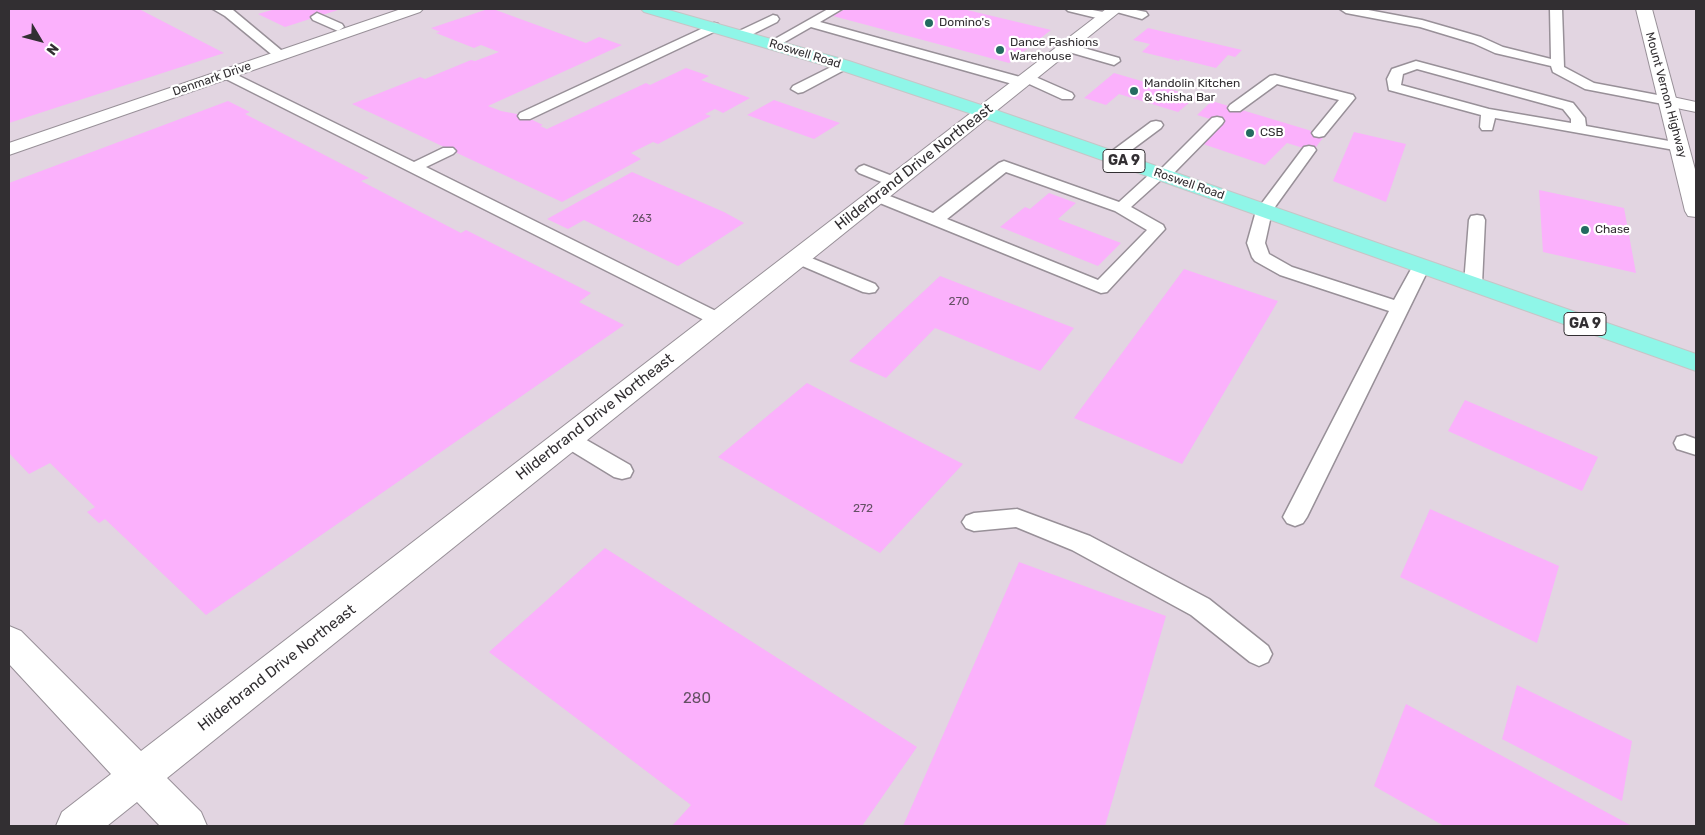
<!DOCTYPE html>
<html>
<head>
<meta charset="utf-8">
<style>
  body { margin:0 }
  #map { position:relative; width:1705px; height:835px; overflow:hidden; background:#ebe3eb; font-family:Rubik,sans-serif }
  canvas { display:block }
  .frame { position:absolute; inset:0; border:10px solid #322f32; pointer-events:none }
  .north { position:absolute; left:15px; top:15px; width:50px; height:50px; -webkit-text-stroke:4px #fff; paint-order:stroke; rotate:127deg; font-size:14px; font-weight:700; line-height:20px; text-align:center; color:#322f32 }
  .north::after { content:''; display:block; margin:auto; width:18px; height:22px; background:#322f32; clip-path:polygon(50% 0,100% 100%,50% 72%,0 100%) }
</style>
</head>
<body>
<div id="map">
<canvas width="1705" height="835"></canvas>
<div class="frame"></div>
<div class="north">N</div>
</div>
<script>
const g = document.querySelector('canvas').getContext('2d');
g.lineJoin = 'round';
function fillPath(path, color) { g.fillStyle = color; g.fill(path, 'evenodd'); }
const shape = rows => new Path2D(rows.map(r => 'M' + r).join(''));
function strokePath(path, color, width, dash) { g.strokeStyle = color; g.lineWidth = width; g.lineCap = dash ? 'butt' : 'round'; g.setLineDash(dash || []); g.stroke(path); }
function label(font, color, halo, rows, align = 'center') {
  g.font = font + ' Rubik,sans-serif'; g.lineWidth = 4.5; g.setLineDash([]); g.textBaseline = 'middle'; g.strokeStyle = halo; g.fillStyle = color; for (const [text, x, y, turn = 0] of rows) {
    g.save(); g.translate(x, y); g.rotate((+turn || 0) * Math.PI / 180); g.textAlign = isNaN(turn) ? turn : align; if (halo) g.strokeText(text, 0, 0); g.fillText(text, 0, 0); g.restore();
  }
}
const built = shape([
  [9,9,1696,9,1696,826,9,826]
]);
const building = shape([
  [9,9,139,9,224,53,9,123],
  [275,9,341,9,285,27,258,14],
  [488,9,493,9,586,43,599,37,622,45,488,106,501,111,522,115,543,125,540,126,547,129,646,83,650,85,686,68,709,76,701,80,750,98,723,113,715,109,705,114,711,116,658,144,653,142,631,153,641,159,562,202,352,104,420,77,425,79,471,60,475,61,499,52,481,45,474,48,436,33,440,32,431,28],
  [845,9,963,9,1051,30,1009,63,833,16],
  [1148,28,1242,50,1235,57,1228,55,1216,68,1180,59,1179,61,1142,52,1150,44,1133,40],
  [1114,73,1196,97,1178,112,1119,94,1106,105,1084,98],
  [774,100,840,123,814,139,747,115],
  [228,101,250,112,245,114,369,178,361,181,461,233,466,230,591,293,579,302,624,325,206,615,105,519,99,523,87,512,95,507,50,463,29,474,9,453,9,183],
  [1212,101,1325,135,1313,151,1287,143,1265,165,1200,143,1223,123,1197,115],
  [1354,132,1406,144,1386,202,1333,181],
  [632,172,724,212,744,223,678,266,584,220,568,229,547,219],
  [1539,190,1624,208,1636,273,1543,252],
  [1049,193,1076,203,1058,219,1121,243,1098,266,1000,227,1025,207,1030,209],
  [1184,269,1278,301,1182,464,1074,418],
  [940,276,1074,328,1040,371,935,328,886,378,849,361],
  [807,383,963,464,880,553,718,457],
  [1465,400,1598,457,1582,491,1448,431],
  [1430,509,1559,566,1537,643,1400,577],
  [605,548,917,747,862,826,672,826,691,805,489,652],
  [1019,562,1166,616,1105,826,903,826],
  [1517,685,1632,741,1622,801,1502,739],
  [1406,704,1632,826,1444,826,1374,786]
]);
const service = shape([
  [213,9,233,10,287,55,286,58,276,58,225,16,213,9],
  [828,9,842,9,820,22,1020,77,1026,74,1031,75,1072,93,1074,96,1072,99,1062,99,1027,83,1021,86,1016,85,811,27,776,47,772,48,766,44,828,9],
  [1066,9,1087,9,1109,13,1111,16,1105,20,1068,11,1066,9],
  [1111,9,1131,9,1146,12,1148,15,1142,19,1113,11,1111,9],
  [1340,9,1363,9,1422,20,1481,37,1503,47,1551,59,1550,9,1562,9,1564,67,1594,83,1668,97,1675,101,1668,105,1585,89,1553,72,1551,66,1495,53,1473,43,1420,27,1346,13,1340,9],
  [317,13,342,24,344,27,338,31,313,20,311,17,317,13],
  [773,15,777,16,779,19,777,22,745,38,741,39,735,35,737,32,773,15],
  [714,23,718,24,720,27,718,30,530,119,520,119,518,116,520,113,714,23],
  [1066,43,1119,58,1120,61,1114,65,1062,50,1060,47,1062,44,1066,43],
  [843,61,848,62,850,65,848,68,803,92,798,93,791,89,793,86,843,61],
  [1416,61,1573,103,1585,118,1586,126,1680,143,1685,144,1687,147,1685,150,1680,151,1495,118,1492,130,1482,130,1480,127,1481,115,1389,90,1387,79,1392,69,1416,61],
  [1417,69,1563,109,1571,119,1571,123,1489,109,1401,85,1403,74,1417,69],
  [227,70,414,162,443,148,453,148,456,151,453,154,426,167,726,316,728,320,726,324,719,326,712,324,222,77,220,74,222,71,227,70],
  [1275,75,1353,95,1355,98,1324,136,1319,137,1314,136,1312,133,1339,100,1277,84,1240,111,1230,111,1228,108,1230,105,1270,76,1275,75],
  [1217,117,1222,118,1224,121,1222,124,1169,178,1162,179,1131,207,1163,225,1165,229,1107,292,1101,293,870,199,868,196,870,193,876,191,882,193,933,213,999,163,1004,161,1119,202,1153,171,1160,170,1212,118,1217,117],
  [1006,172,1115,211,1147,230,1098,280,947,219,1006,172],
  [1156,121,1161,122,1163,125,1161,128,1118,160,1108,160,1105,157,1108,154,1151,122,1156,121],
  [1309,146,1314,147,1316,150,1272,211,1265,243,1269,254,1292,267,1394,300,1415,262,1421,261,1427,262,1430,266,1307,517,1303,523,1295,526,1287,523,1283,517,1389,311,1280,275,1255,261,1252,257,1247,243,1256,211,1304,147,1309,146],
  [864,165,900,179,902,182,900,185,894,187,859,173,856,170,859,167,864,165],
  [1477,215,1483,216,1485,220,1482,284,1479,288,1473,289,1467,288,1464,284,1469,220,1471,216,1477,215],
  [799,253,875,284,878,288,875,292,869,293,863,292,793,262,790,258,793,254,799,253],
  [568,431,576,434,630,465,633,471,630,477,622,479,614,477,560,444,557,439,560,434,568,431],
  [1685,435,1696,439,1696,455,1677,449,1674,443,1677,437,1685,435],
  [1017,509,1090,536,1209,599,1268,646,1272,654,1268,662,1259,666,1250,662,1191,615,1072,550,1016,527,974,531,966,528,962,522,966,516,974,513,1017,509]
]);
const minor = shape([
  [401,9,423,9,420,12,9,155,9,143,401,9],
  [1106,9,1123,9,167,778,201,812,207,826,160,826,137,802,107,826,56,826,62,812,111,774,9,664,9,626,21,631,141,751,1106,9],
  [1668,96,1696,102,1696,112,1662,105,1659,101,1662,97,1668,96]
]);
const tertiary = shape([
  [1636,9,1652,9,1696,173,1696,217,1688,216,1685,211,1636,9]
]);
const primary = shape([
  [641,9,665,9,849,61,990,108,1696,354,1696,371,978,116,837,69,644,12,641,9]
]);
const markers = [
  [929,23,5,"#246b60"],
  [1000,50,5,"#246b60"],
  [1134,91,5,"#246b60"],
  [1250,133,5,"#246b60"],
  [1585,230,5,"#246b60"]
];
const farNumbernames = [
  ["263",642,219]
];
const farPoinames = [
  ["Domino's",939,23],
  ["Dance Fashions",1010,43],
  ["Warehouse",1010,57],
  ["Mandolin Kitchen",1144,84],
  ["& Shisha Bar",1144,98],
  ["CSB",1260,133],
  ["Chase",1595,230]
];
const farStreetnames = [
  ["Roswell Road",805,54,17],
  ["Denmark Drive",212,79,-19],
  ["Mount Vernon Highway",1666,95,75],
  ["Roswell Road",1189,184,19]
];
const numberNames = [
  ["270",959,302],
  ["272",863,509]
];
const shields = [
  [1124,161,42],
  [1585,324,42]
];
const shieldNames = [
  ["GA 9",1124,161],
  ["GA 9",1585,324]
];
const streetNames = [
  ["Hilderbrand Drive Northeast",914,167,-38],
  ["Hilderbrand Drive Northeast",595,417,-38],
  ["Hilderbrand Drive Northeast",277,668,-38]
];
const nearNumbernames = [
  ["280",697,699]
];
fillPath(built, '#e2d5e1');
fillPath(building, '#fbb1fc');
strokePath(service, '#989098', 3);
strokePath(minor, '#989098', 2);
strokePath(tertiary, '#989098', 2);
strokePath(primary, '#c6c5c6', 2);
fillPath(service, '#fff');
fillPath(minor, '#fff');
fillPath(tertiary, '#fff');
fillPath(primary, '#8ff6e8');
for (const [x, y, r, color] of markers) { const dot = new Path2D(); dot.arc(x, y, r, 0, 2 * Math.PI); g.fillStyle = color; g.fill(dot); strokePath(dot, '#fff', 2); }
label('11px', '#645064', null, farNumbernames);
label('12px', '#322f32', '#fff', farPoinames, 'left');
label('12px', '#322f32', '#fff', farStreetnames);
label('12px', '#645064', null, numberNames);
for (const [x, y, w] of shields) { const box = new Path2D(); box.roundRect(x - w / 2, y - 11.5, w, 23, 4); g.fillStyle = '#fff'; g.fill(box); strokePath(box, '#322f32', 1); }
label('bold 14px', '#322f32', null, shieldNames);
label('15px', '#322f32', '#fff', streetNames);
label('15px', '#645064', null, nearNumbernames);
</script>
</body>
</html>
